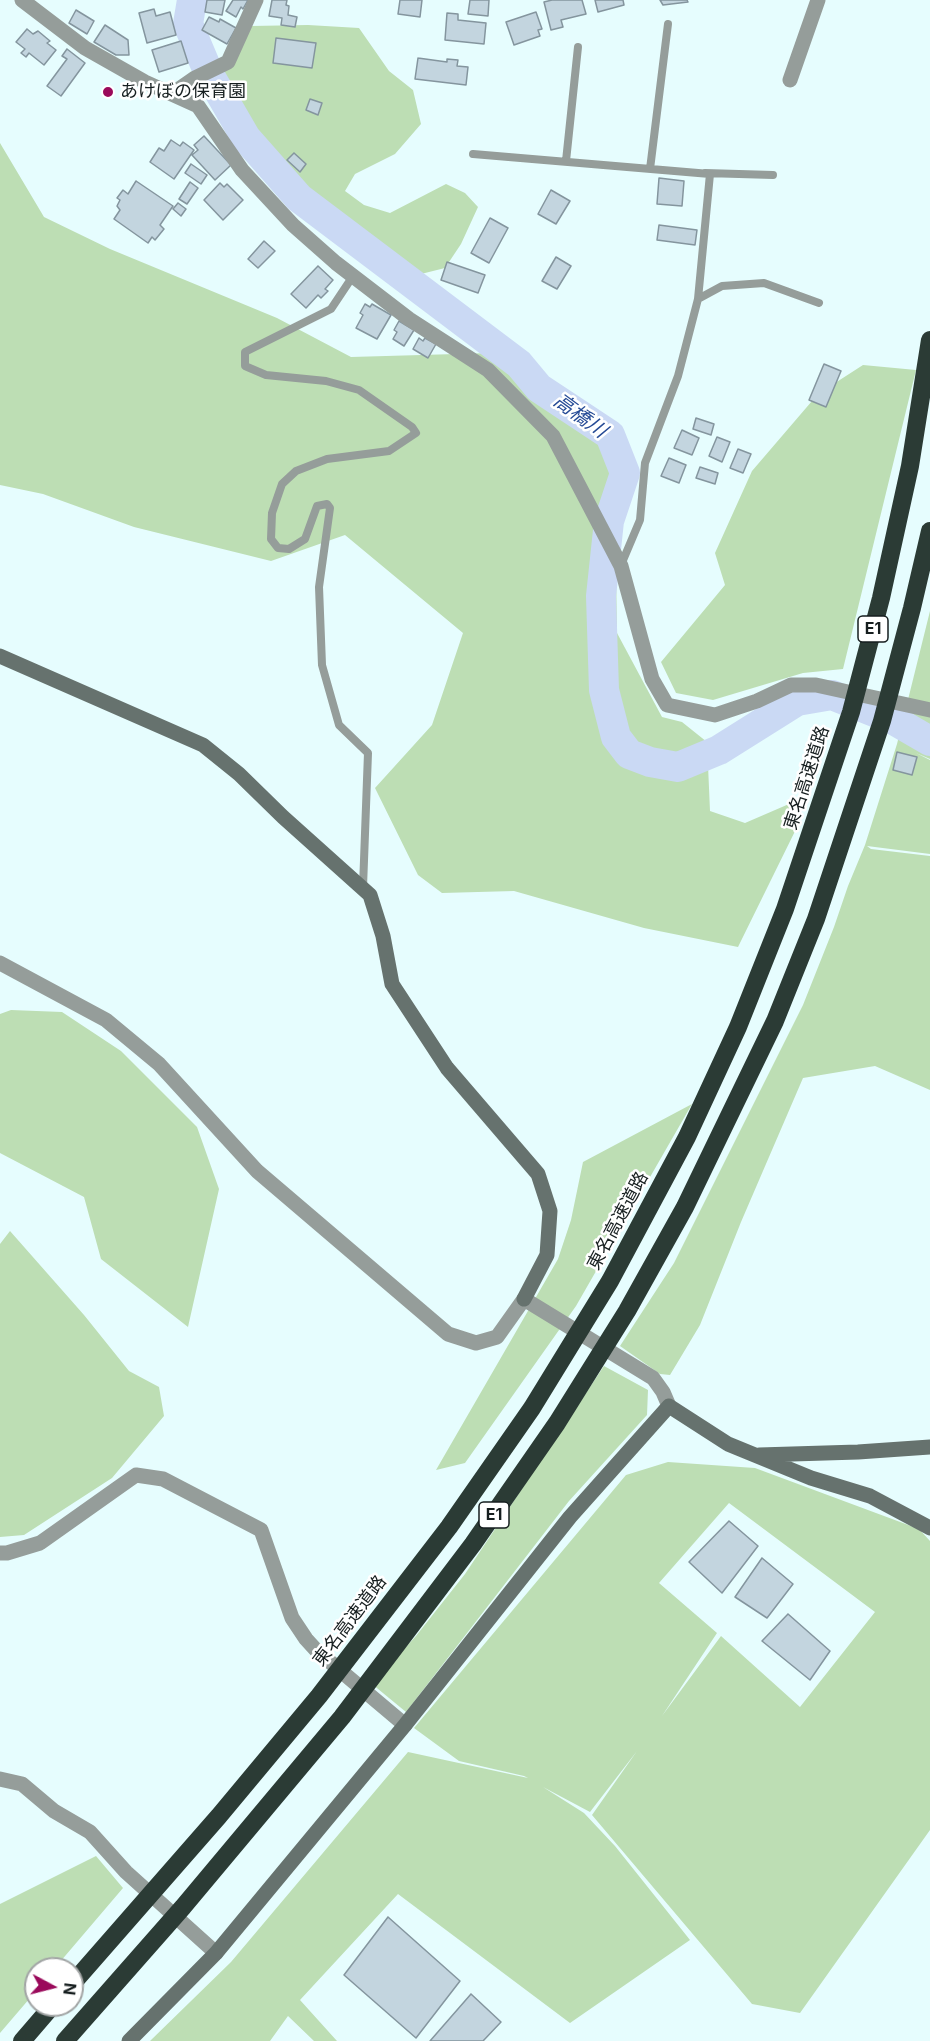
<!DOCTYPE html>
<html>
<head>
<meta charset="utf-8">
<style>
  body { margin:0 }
  #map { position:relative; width:930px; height:2041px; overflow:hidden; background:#e6fdfe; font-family:Inter,sans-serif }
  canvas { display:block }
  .north { position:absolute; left:24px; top:1957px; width:60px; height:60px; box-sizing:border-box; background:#fff; border:2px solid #a2a5a5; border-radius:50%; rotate:97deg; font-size:16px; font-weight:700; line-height:24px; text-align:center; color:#161e1f }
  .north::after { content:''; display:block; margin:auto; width:21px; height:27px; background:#9a0a5b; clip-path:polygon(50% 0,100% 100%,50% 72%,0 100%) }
</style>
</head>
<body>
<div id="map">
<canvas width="930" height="2041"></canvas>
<div class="north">N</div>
</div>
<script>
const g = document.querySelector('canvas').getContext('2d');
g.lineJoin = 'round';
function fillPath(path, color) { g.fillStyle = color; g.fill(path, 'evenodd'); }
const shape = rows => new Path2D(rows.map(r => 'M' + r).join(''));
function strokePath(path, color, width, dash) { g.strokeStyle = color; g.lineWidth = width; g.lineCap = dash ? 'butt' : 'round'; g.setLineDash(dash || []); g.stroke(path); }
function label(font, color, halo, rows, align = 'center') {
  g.font = font + ' Inter,"Noto Sans JP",sans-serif'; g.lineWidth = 5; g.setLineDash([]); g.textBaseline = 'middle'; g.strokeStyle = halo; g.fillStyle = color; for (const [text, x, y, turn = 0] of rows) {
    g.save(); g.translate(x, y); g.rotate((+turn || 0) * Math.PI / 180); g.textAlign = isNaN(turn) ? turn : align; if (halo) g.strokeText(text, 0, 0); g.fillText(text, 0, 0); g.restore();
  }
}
const green = shape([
  [308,25,359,28,389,71,413,90,421,124,395,154,355,174,345,191,364,205,390,213,446,184,465,193,478,207,461,244,445,268,413,276,327,228,254,160,207,97,213,80,251,26],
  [0,143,44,217,110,249,277,318,351,357,491,353,614,450,617,633,662,717,682,722,707,742,710,811,745,823,789,804,801,819,738,947,644,928,514,891,442,893,418,875,375,788,432,725,463,633,345,535,271,561,134,527,43,494,0,485],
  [863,365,916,370,843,669,803,673,713,700,676,693,661,662,725,585,715,553,752,471,818,394],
  [930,611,930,759,916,753,930,760,930,854,867,846,871,849,930,856,930,1090,875,1066,803,1078,741,1222,700,1325,670,1375,660,1374,620,1346,674,1263,803,1005,834,927,848,886,865,845,897,744],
  [11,1010,62,1012,121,1051,197,1127,219,1189,188,1327,101,1259,84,1197,0,1153,0,1014],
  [692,1104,576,1306,465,1463,436,1470,558,1259,571,1220,583,1162],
  [10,1231,84,1315,129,1371,159,1387,164,1416,112,1478,24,1535,0,1537,0,1244],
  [604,1366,648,1390,647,1415,569,1501,406,1712,372,1684,416,1636,465,1574],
  [668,1462,755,1468,919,1529,930,1541,930,1830,800,2013,752,2004,592,1815,637,1751,590,1812,543,1787,584,1813,615,1846,690,1940,570,2023,398,1894,300,2000,337,2041,314,2041,288,2016,270,2041,150,2041,231,1962,408,1752,528,1778,524,1776,459,1761,414,1728,626,1475],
  [729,1503,875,1612,800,1707,721,1636,662,1716,717,1633,659,1583],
  [96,1856,123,1888,54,1969,36,1969,36,1991,0,2033,0,1904]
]);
const river = shape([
  [192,0,188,24,210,76,246,138,299,198,519,364,539,388,610,435,625,473,609,521,601,596,604,690,616,737,629,754,650,762,678,767,719,750,797,701,832,695,892,719,930,741]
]);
const building = shape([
  [207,0,225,0,222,15,205,12,207,0],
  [233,0,248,0,243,9,241,7,236,17,226,11,233,0],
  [272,0,287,0,286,5,289,6,288,15,297,17,295,27,281,25,282,18,269,16,272,0],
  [400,0,422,0,420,17,398,14,400,0],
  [470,0,489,0,488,16,468,14,470,0],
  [552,0,582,0,586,14,561,20,563,27,551,30,544,2,552,0],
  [595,0,623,0,624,5,598,12,595,0],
  [660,0,687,0,688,2,663,5,660,0],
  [154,9,156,16,170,12,176,35,147,43,139,13,154,9],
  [76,10,94,21,87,34,69,23,76,10],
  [536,12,542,29,538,30,540,36,514,45,506,22,536,12],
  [447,13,458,14,458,20,486,23,484,44,445,40,447,13],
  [209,17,219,22,220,19,236,28,227,44,202,30,209,17],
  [105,25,128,40,129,55,116,55,94,42,105,25],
  [27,29,33,34,38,31,50,41,47,43,56,50,44,65,29,53,26,57,21,53,25,49,16,42,27,29],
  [276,38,316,43,312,68,273,63,276,38],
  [181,41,188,63,159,72,152,50,181,41],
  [67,49,85,63,61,96,47,86,67,59,62,56,67,49],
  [418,58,447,62,447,59,458,60,457,66,468,67,466,85,415,79,418,58],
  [310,99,322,103,318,115,306,110,310,99],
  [204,136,231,165,215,180,192,155,198,150,194,145,204,136],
  [171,140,180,146,183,142,194,150,174,179,150,162,159,148,164,151,171,140],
  [294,153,306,164,300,172,287,160,294,153],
  [191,164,207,175,201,184,185,173,191,164],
  [659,178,684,181,682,206,657,204,659,178],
  [136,181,173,206,160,225,164,229,155,240,152,237,148,243,114,219,120,210,117,206,120,200,117,198,123,190,128,194,136,181],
  [190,182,198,188,187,204,179,199,190,182],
  [220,183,224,187,227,184,243,200,223,220,204,200,220,183],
  [551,190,570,201,556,224,538,214,551,190],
  [178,203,186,209,181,216,173,209,178,203],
  [490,218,508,228,489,263,471,253,490,218],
  [659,225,697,230,695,245,657,240,659,225],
  [264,241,275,251,258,268,248,259,264,241],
  [556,257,571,266,557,289,542,281,556,257],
  [447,262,485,275,478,293,441,280,447,262],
  [318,266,333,280,325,289,328,291,321,298,318,295,306,308,291,294,318,266],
  [365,304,370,307,372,304,391,315,377,339,356,328,363,315,360,313,365,304],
  [399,321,414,330,404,346,393,339,397,332,394,330,399,321],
  [419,338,423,341,425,338,436,344,428,358,413,349,419,338],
  [824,364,841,371,826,407,809,400,824,364],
  [696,418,714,424,711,435,693,429,696,418],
  [682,430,699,438,692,455,674,448,682,430],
  [717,437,730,442,722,462,709,456,717,437],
  [738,449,751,454,743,473,730,468,738,449],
  [669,458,686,465,679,483,661,476,669,458],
  [700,467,718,473,715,484,696,478,700,467],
  [897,752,917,757,912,775,893,770,897,752],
  [729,1521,758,1546,722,1593,689,1562,729,1521],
  [762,1558,793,1584,767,1618,735,1597,762,1558],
  [788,1614,830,1651,810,1680,762,1641,788,1614],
  [388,1917,460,1981,416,2038,344,1975,388,1917],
  [471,1994,501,2022,483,2041,430,2041,471,1994]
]);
const lane = shape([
  [473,154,710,174,698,299],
  [566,161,578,47],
  [650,169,668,24],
  [705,173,773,175],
  [353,276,331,309,245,352,245,366,266,375,326,381,359,390,412,427,416,433,389,451,327,459,296,471,282,484,272,513,271,539,278,548,289,549,305,539,317,506,327,504,330,508,319,587,322,665,339,725,368,753,363,887],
  [621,565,640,520,645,463,678,376,698,299,722,286,764,283,819,303]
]);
const street = shape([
  [22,0,85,48,145,82,198,106,242,170,293,225,336,263,409,319,488,370,553,436,621,566,652,679,667,705,715,715,757,701,791,685,816,685,930,710],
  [790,80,818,0],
  [172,94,195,78,228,62,256,0],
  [0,963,106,1020,159,1064,257,1171,448,1334,476,1343,497,1337,524,1299,653,1378,663,1392,669,1406],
  [0,1553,7,1553,40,1543,136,1475,163,1479,261,1530,292,1618,306,1639,316,1650,405,1725],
  [0,1779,22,1784,54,1811,90,1832,126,1872,216,1953]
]);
const secondary = shape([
  [0,656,203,745,239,774,283,817,370,895,383,936,392,984,447,1068,538,1174,550,1211,547,1255,524,1299],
  [759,1455,858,1452,930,1447],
  [129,2041,216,1953,405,1725,570,1517,669,1406,728,1444,811,1478,870,1496,930,1528]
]);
const highway = shape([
  [72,1984,219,1816,319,1696,449,1527,532,1408,610,1281,687,1137,738,1027,785,909,851,712,881,598,910,466,930,340],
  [22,2041,53,2005],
  [65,2041,183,1907,342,1717,473,1544,557,1423,627,1311,685,1207,775,1021,816,919,882,721,912,608,930,531]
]);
const markers = [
  [108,92,6,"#9a0a5b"]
];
const shields = [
  [873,629,30],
  [494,1515,30]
];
const shieldNames = [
  ["E1",873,629],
  ["E1",494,1515]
];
const poiNames = [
  ["あけぼの保育園",120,92]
];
const streetNames = [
  ["東名高速道路",807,778,-72],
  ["東名高速道路",618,1221,-62],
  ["東名高速道路",350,1621,-53]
];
const waterNames = [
  ["高橋川",580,416,36]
];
fillPath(green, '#bddeb4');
strokePath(river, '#cad9f4', 30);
fillPath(building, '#c3d5df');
strokePath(building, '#84959e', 1.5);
strokePath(lane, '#959d9a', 8);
strokePath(street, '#959d9a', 15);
strokePath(secondary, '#66726e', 15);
strokePath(highway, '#2b3b35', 18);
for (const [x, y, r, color] of markers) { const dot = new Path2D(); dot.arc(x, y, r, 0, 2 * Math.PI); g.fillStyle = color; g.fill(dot); strokePath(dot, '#fff', 2); }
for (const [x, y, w] of shields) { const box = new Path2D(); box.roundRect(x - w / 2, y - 13, w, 26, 4.5); g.fillStyle = '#fff'; g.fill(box); strokePath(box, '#161e1f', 1.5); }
label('bold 16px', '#161e1f', null, shieldNames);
label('18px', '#161e1f', '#fff', poiNames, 'left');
label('18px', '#161e1f', '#fff', streetNames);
label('italic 20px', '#264b96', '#fff', waterNames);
</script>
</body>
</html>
